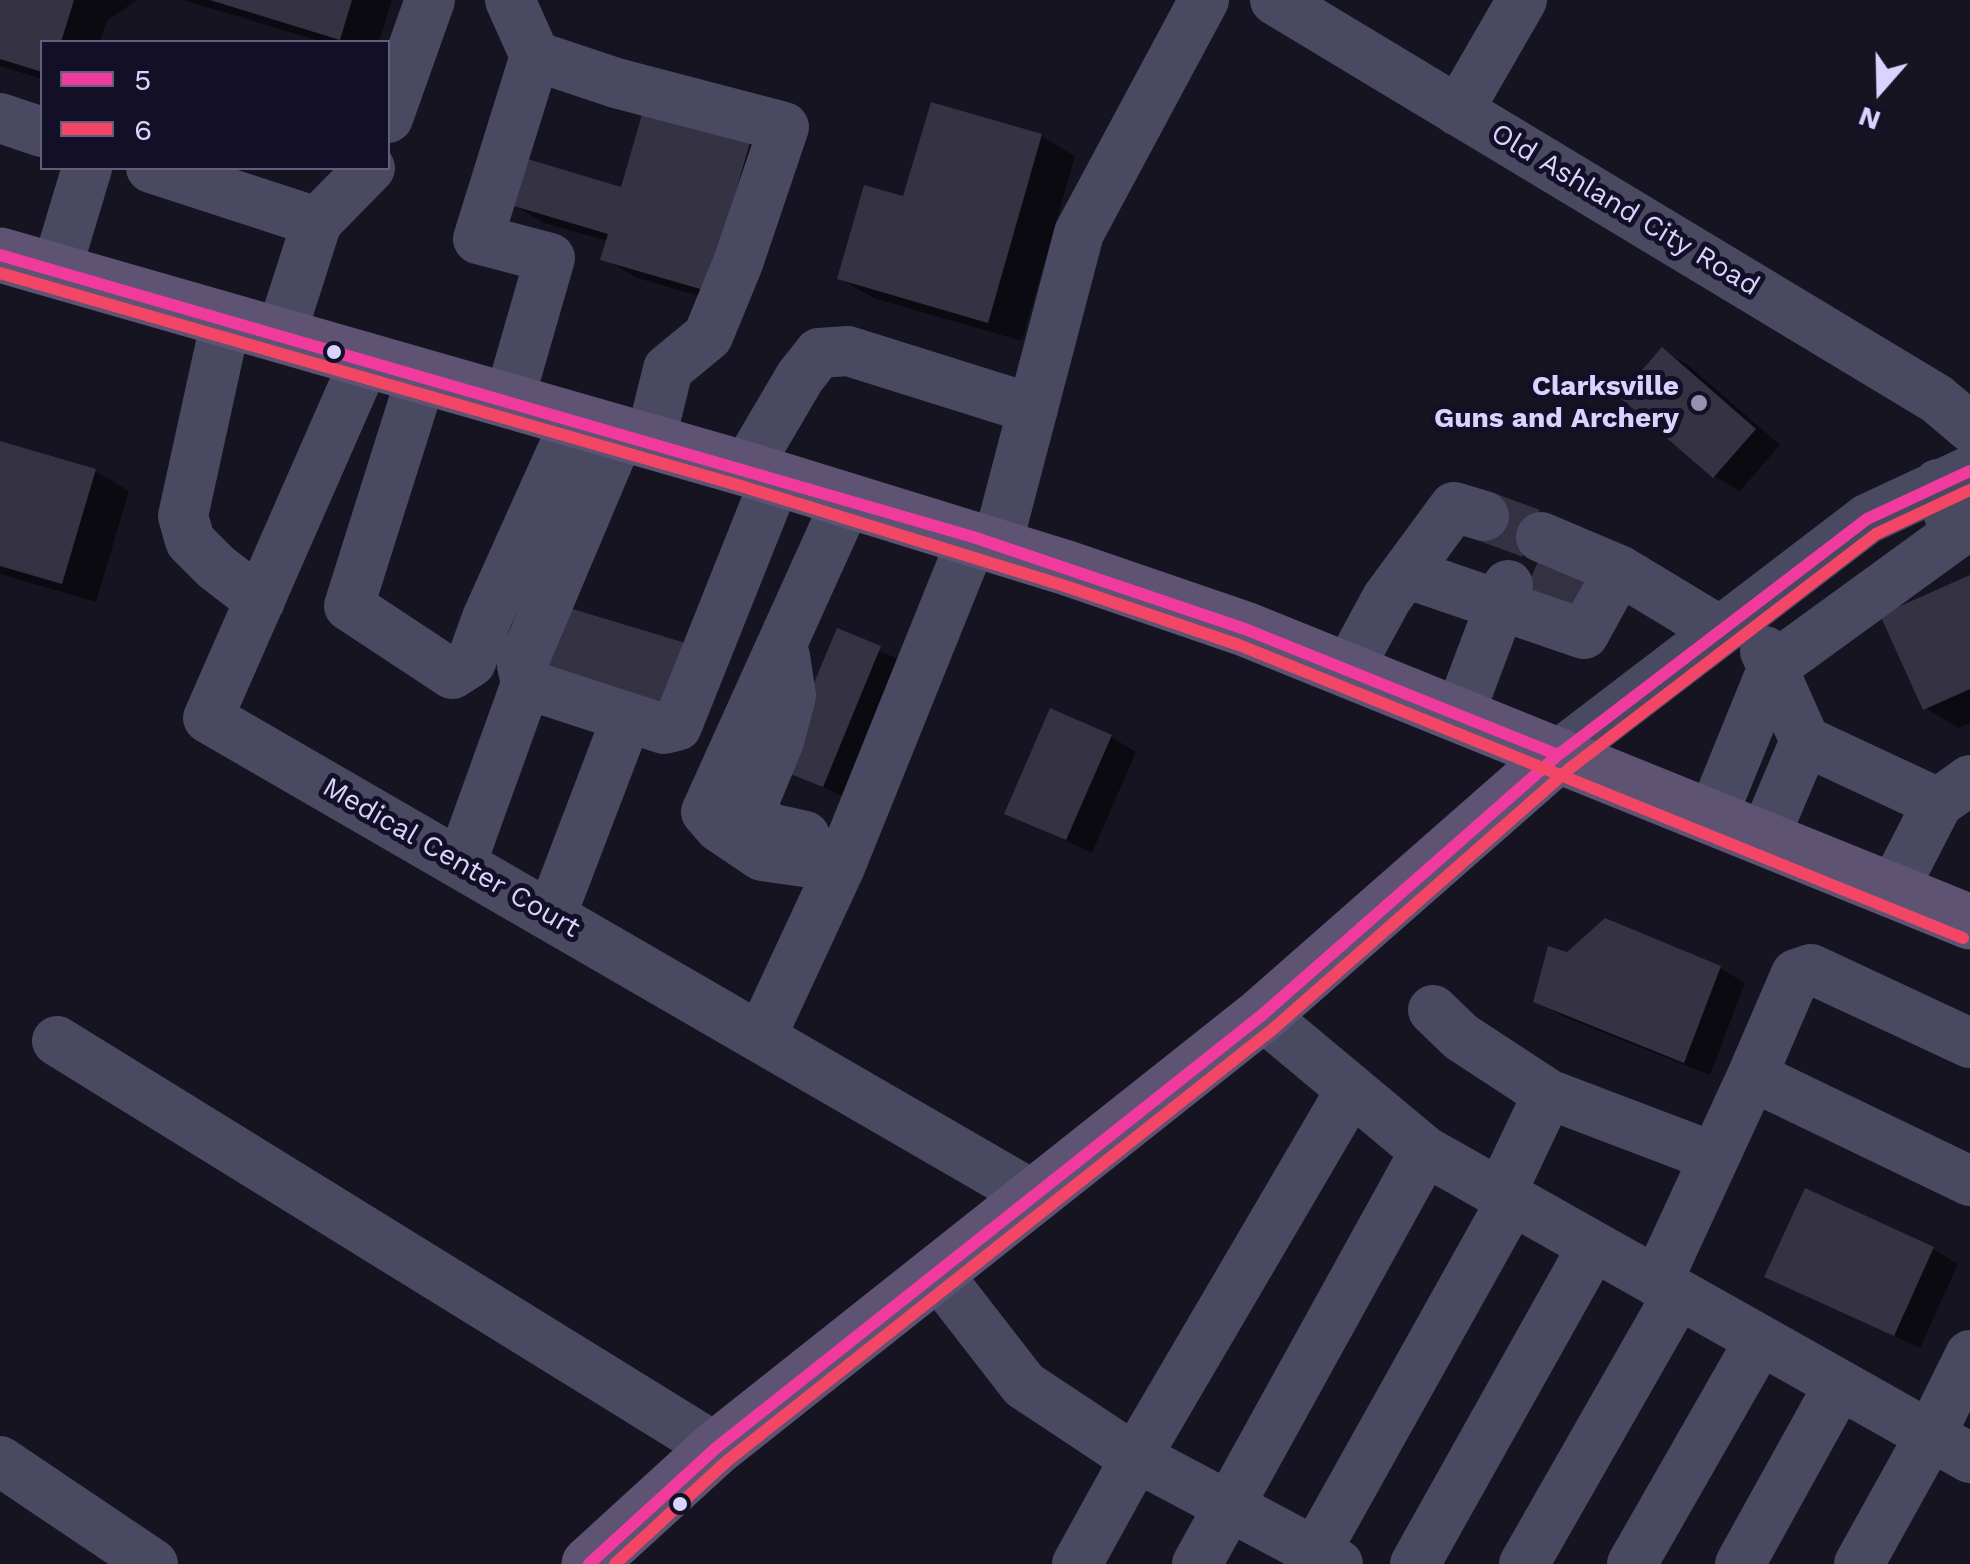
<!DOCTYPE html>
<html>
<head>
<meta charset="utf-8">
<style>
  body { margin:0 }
  #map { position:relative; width:1970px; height:1564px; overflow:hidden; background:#161421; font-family:"Work Sans",sans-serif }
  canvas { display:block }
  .legend { position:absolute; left:40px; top:40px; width:350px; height:130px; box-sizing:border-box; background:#130f26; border:2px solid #625e7d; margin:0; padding:12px 18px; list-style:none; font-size:30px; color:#d9d4ff }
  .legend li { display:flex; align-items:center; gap:20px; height:50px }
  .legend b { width:50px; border:2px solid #625e7d }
  .north { position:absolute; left:1830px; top:40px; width:100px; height:100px; -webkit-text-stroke:8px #130f26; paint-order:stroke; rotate:200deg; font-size:28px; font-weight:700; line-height:40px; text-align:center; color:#d9d4ff }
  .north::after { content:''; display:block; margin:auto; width:35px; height:45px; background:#d9d4ff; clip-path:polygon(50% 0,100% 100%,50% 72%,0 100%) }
</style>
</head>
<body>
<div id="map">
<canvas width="1970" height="1564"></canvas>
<ul class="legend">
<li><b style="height:12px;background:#f13a9d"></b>5</li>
<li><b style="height:12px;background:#f34667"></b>6</li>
</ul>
<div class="north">N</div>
</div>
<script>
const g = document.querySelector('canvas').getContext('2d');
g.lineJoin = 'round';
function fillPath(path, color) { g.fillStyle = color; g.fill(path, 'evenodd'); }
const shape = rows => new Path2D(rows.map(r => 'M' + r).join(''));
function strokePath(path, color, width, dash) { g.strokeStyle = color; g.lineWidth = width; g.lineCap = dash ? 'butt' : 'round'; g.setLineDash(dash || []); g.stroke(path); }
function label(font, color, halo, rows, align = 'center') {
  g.font = font + ' "Work Sans",sans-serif'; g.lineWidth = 10; g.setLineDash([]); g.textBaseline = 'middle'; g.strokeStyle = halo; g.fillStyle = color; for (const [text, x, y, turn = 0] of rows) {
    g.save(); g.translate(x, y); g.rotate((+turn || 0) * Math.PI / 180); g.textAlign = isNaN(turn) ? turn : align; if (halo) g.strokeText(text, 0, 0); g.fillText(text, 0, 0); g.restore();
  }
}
const shadow = shape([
  [0,0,137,0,107,21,100,42,42,42,42,79,0,66],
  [183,0,392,0,379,42,323,42],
  [1041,136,1075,156,1022,341,873,298,839,278,905,199],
  [751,138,785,157,741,308,637,278,603,258,608,241,544,223,510,203,623,190],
  [1663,351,1688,365,1780,445,1740,491,1714,476],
  [0,443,95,471,129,491,96,602,0,574],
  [1970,577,1970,723,1959,728,1925,708],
  [838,631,906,663,849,799,782,768],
  [1111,737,1136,752,1092,853,1007,813],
  [1567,955,1720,968,1745,983,1710,1075,1562,1016,1536,1001],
  [1933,1249,1958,1264,1920,1348,1767,1276]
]);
const building = shape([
  [0,0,74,0,61,42,42,42,42,72,0,59],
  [210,0,352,0,340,40],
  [931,102,1042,134,988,323,837,279,864,185,903,196],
  [645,104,752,136,707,291,600,260,608,234,507,204,521,157,621,187],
  [1662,347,1756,429,1713,478,1619,397],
  [0,441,96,469,62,584,0,566],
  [1970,575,1970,689,1923,710,1880,615],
  [566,607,689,644,670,711,546,674],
  [837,628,881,646,823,787,778,769],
  [1050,708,1112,735,1066,840,1004,814],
  [1605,918,1721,966,1684,1063,1533,1002,1548,946,1567,952],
  [1805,1188,1934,1247,1894,1336,1764,1277]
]);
const minorTunnel = shape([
  [1484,516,1541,537],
  [1549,599,1564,564]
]);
const minor = shape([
  [1275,0,1937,399,1970,427],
  [535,56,616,83,784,127,738,263,708,336,668,369,650,442],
  [1458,111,1522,0],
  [0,118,42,132],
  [388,118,430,0],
  [151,168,317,222],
  [56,271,87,168],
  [226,320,183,516,190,541,216,567,260,601],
  [281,334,317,222,370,168],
  [366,358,208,718,1034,1196],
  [422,375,349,606,452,674,471,662,487,618,576,420],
  [509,400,550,258,478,239,535,56,510,0],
  [620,433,522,665,526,684,664,729,677,726,776,478],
  [746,469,800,377,819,353,848,351,1033,409],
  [847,500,706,812,719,827,762,856,840,867,973,537],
  [1541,537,1619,570,1720,631],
  [997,545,1079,233,1204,0],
  [1406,573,1584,634,1619,570],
  [1765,651,1805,741,1938,803],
  [785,656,791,696,779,741,750,811,769,828,805,836],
  [1348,670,1387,598,1454,507,1484,516],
  [1459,715,1508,585],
  [1558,755,1867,519,1970,471],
  [1712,817,1773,667,1956,534,1938,484],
  [1764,838,1805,741],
  [461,864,526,684],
  [1893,890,1938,803,1970,780],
  [551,916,627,717],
  [1433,1010,1461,1037,1548,1094,1714,1157],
  [1262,1015,1425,1151,1970,1458],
  [761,1037,840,867],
  [57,1041,716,1448],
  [1752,1076,1796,974,1811,969,1970,1043],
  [1501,1193,1548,1094],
  [937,1273,1024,1385,1119,1448,1338,1564],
  [1657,1282,1752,1076,1970,1181],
  [0,1461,153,1564],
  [1316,1551,1512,1200],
  [1077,1564,1136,1457,1351,1090],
  [1197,1564,1425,1151],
  [1415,1564,1593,1246],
  [1524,1564,1678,1294],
  [1632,1564,1760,1340],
  [1740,1564,1839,1385],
  [1859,1564,1930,1436,1970,1355]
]);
const major = shape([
  [0,255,746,469,1067,568,1245,629,1970,922],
  [589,1564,716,1448,1262,1015,1558,755]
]);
const bus1 = shape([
  [0,255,973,537,1245,629,1558,755],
  [589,1564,716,1448,1262,1015,1558,755,1867,519,1970,471]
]);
const bus2 = shape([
  [0,273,741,486,1062,585,1239,645,1963,938],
  [615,1564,727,1461,1273,1029,1569,769,1876,534,1970,490]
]);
const markers = [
  [334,352,9,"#d9d4ff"],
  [1699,403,10,"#9591b1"],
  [680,1504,9,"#d9d4ff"]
];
const streetNames = [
  ["Old Ashland City Road",1625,210,31],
  ["Medical Center Court",451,858,30]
];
const poiNames = [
  ["Clarksville",1679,387],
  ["Guns and Archery",1679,419]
];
fillPath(shadow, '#0007');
fillPath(building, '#343243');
strokePath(minorTunnel, '#333142', 50, [50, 25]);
strokePath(minor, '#4a4962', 50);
strokePath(major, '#5e5373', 55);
strokePath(bus1, '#f13a9d', 12);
strokePath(bus2, '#f34667', 12);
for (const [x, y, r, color] of markers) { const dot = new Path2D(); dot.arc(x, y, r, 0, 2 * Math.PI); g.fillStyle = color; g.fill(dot); strokePath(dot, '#130f26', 4); }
label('28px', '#d9d4ff', '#130f26', streetNames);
label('bold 28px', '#d9d4ff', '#130f26', poiNames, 'right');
</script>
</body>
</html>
